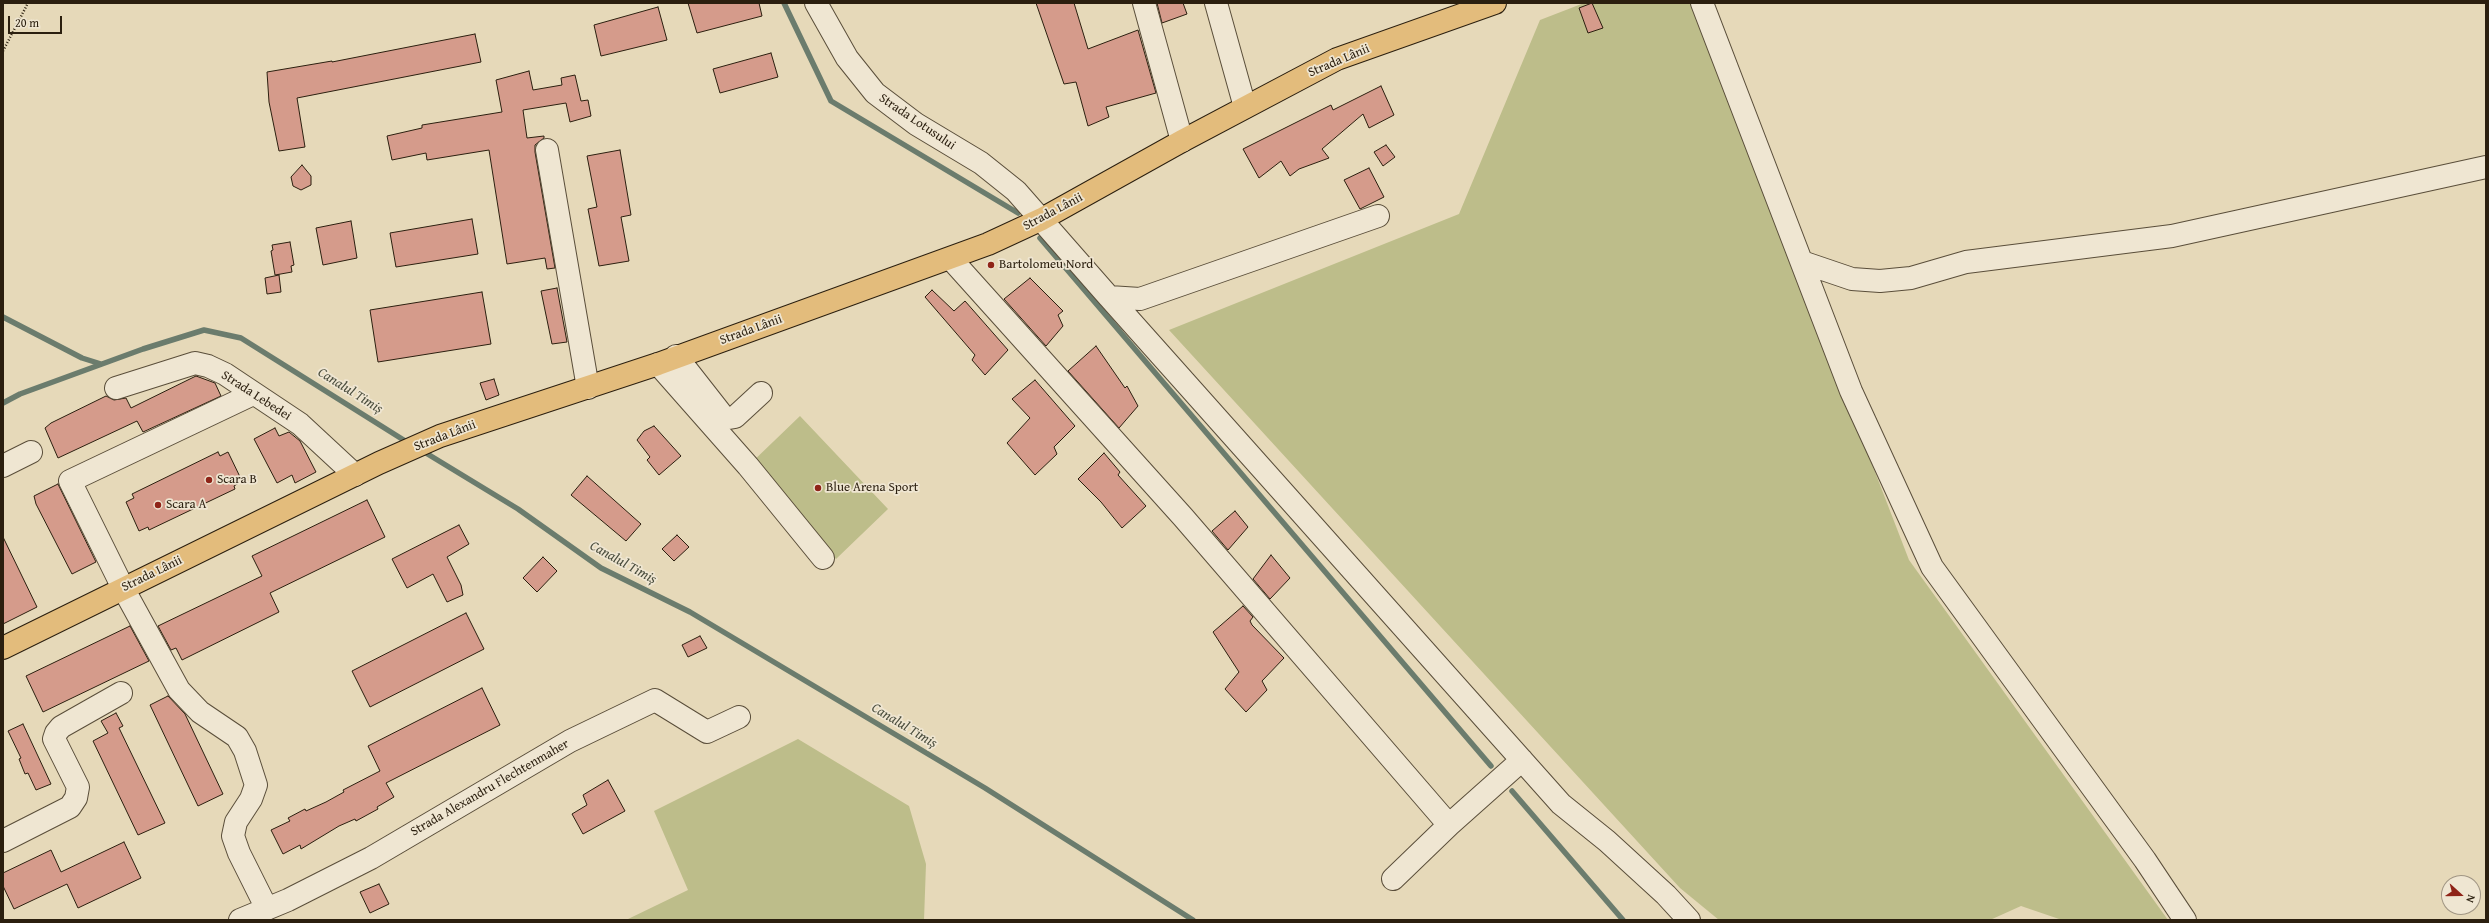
<!DOCTYPE html>
<html>
<head>
<meta charset="utf-8">
<style>
  body { margin:0 }
  #map { position:relative; width:2489px; height:923px; overflow:hidden; background:#e6d9b9; font-family:"Gentium Book Plus",serif }
  canvas { display:block }
  .frame { position:absolute; inset:0; border:4px solid #2b1f0f; pointer-events:none }
  .north { position:absolute; left:2441px; top:875px; width:40px; height:40px; box-sizing:border-box; background:#efe6d2; border:1px solid #a19684; border-radius:50%; rotate:111deg; font-size:11px; font-weight:700; line-height:16px; text-align:center; color:#2b1f0f }
  .north::after { content:''; display:block; margin:auto; width:14px; height:18px; background:#8f2418; clip-path:polygon(50% 0,100% 100%,50% 72%,0 100%) }
  .scale { position:absolute; left:8px; top:16px; width:54px; height:18px; box-sizing:border-box; border:2px solid #2b1f0f; border-top:0; padding-left:5px; font-size:12px; line-height:14px; white-space:nowrap; color:#2b1f0f; -webkit-text-stroke:3px #efe6d2; paint-order:stroke }
</style>
</head>
<body>
<div id="map">
<canvas width="2489" height="923"></canvas>
<div class="frame"></div>
<div class="north">N</div>
<div class="scale">20 m</div>
</div>
<script>
const g = document.querySelector('canvas').getContext('2d');
g.lineJoin = 'round';
function fillPath(path, color) { g.fillStyle = color; g.fill(path, 'evenodd'); }
const shape = rows => new Path2D(rows.map(r => 'M' + r).join(''));
function strokePath(path, color, width, dash) { g.strokeStyle = color; g.lineWidth = width; g.lineCap = dash ? 'butt' : 'round'; g.setLineDash(dash || []); g.stroke(path); }
function label(font, color, halo, rows, align = 'center') {
  g.font = font + ' "Gentium Book Plus",serif'; g.lineWidth = 3.5; g.setLineDash([]); g.textBaseline = 'middle'; g.strokeStyle = halo; g.fillStyle = color; for (const [text, x, y, turn = 0] of rows) {
    g.save(); g.translate(x, y); g.rotate((+turn || 0) * Math.PI / 180); g.textAlign = isNaN(turn) ? turn : align; if (halo) g.strokeText(text, 0, 0); g.fillText(text, 0, 0); g.restore();
  }
}
const green = shape([
  [1584,3,1694,3,1909,560,2168,920,2062,920,2021,906,1990,920,1719,920,1680,888,1169,330,1459,214,1540,20],
  [800,416,888,509,836,559,748,466],
  [798,739,909,806,926,864,924,920,626,920,688,890,654,811]
]);
const stream = shape([
  [784,3,831,101,1018,213],
  [1040,238,1491,766],
  [3,317,82,358,101,364],
  [3,403,20,394,143,349,204,330,241,338,410,444],
  [421,450,518,509,601,568,690,612,985,788,1193,920],
  [1512,791,1623,920]
]);
const building = shape([
  [688,3,759,3,762,16,697,33,688,3],
  [1036,3,1074,3,1088,49,1138,30,1156,93,1106,107,1109,117,1088,126,1076,82,1064,84,1036,3],
  [1157,3,1183,3,1187,14,1162,23,1157,3],
  [1592,3,1603,28,1588,33,1579,8,1592,3],
  [658,7,667,40,601,56,594,25,658,7],
  [475,34,481,62,297,98,305,147,279,151,269,102,267,72,332,61,332,62,475,34],
  [771,53,778,77,720,93,713,69,771,53],
  [529,71,533,90,562,85,561,78,575,75,581,101,588,100,591,116,570,122,566,103,523,110,527,138,544,136,544,138,535,145,535,152,555,268,547,269,545,258,507,264,489,150,427,160,426,153,392,160,387,136,422,128,422,125,502,112,496,80,529,71],
  [1381,86,1394,115,1369,128,1363,114,1322,149,1329,158,1299,169,1290,176,1281,161,1259,178,1243,149,1331,105,1333,110,1381,86],
  [1386,145,1395,157,1383,166,1374,152,1386,145],
  [620,150,631,215,621,217,629,261,599,266,588,209,597,207,587,156,620,150],
  [302,165,311,176,311,185,301,190,293,186,291,177,302,165],
  [1369,168,1384,197,1360,209,1344,180,1369,168],
  [472,219,478,254,396,267,390,233,472,219],
  [351,221,357,258,323,265,316,228,351,221],
  [290,242,294,265,291,266,292,272,275,275,271,251,273,250,272,245,290,242],
  [279,275,281,292,267,294,265,278,279,275],
  [1030,278,1063,311,1058,315,1063,326,1046,346,1004,299,1030,278],
  [557,288,567,342,552,344,541,291,557,288],
  [932,290,954,311,965,301,1008,350,985,375,972,360,975,355,925,297,932,290],
  [482,292,491,344,378,362,370,310,482,292],
  [1096,346,1125,388,1127,386,1138,406,1119,428,1068,371,1096,346],
  [196,376,215,383,221,396,143,432,137,421,58,458,45,428,51,423,106,396,114,400,126,398,131,408,196,376],
  [494,379,499,395,486,400,480,383,494,379],
  [1035,380,1075,426,1054,447,1057,454,1035,475,1007,443,1030,418,1012,399,1035,380],
  [654,426,681,456,659,475,647,460,650,457,637,440,644,431,654,426],
  [275,428,279,436,289,432,300,441,316,472,295,483,292,475,277,483,254,439,275,428],
  [218,452,220,456,228,452,242,481,234,486,235,489,149,530,148,527,139,531,126,502,134,498,132,494,218,452],
  [1104,453,1120,472,1118,475,1146,506,1122,528,1101,502,1078,479,1104,453],
  [587,476,641,524,626,541,571,495,587,476],
  [58,484,96,562,72,574,36,504,34,496,58,484],
  [367,500,385,537,270,593,279,612,182,660,176,648,171,650,158,626,262,576,252,556,367,500],
  [1235,511,1248,527,1228,550,1212,531,1235,511],
  [459,525,469,544,447,557,461,585,463,595,447,602,433,574,407,588,392,559,459,525],
  [677,535,689,547,674,561,662,549,677,535],
  [3,537,37,607,3,624,3,537],
  [1271,555,1290,578,1270,599,1253,579,1271,555],
  [543,557,557,571,537,592,523,578,543,557],
  [1243,606,1253,617,1250,621,1252,625,1284,658,1262,681,1267,690,1246,712,1225,689,1239,672,1213,632,1243,606],
  [466,613,484,649,370,707,352,671,466,613],
  [130,626,149,661,43,712,26,676,130,626],
  [700,636,707,648,688,657,682,645,700,636],
  [482,688,500,725,386,783,394,797,377,807,378,809,356,821,355,819,339,826,301,849,300,845,283,854,271,830,290,821,288,818,305,809,306,811,326,802,344,792,343,790,380,771,368,746,482,688],
  [168,696,185,714,223,794,198,806,150,705,168,696],
  [116,713,123,726,119,728,165,823,138,835,93,741,108,733,101,721,116,713],
  [23,724,51,784,36,790,28,773,25,774,19,759,21,758,8,731,23,724],
  [608,780,625,811,583,834,572,814,587,805,583,795,608,780],
  [124,842,141,878,78,908,67,884,14,909,3,886,3,873,51,850,61,872,124,842],
  [379,884,389,904,370,913,360,892,379,884]
]);
const path = shape([
  [3,51,28,3]
]);
const minor = shape([
  [816,3,847,58,875,93,916,124,981,163,1016,191,1109,297,1140,299,1378,216],
  [1144,3,1182,141],
  [1216,3,1245,107],
  [1702,3,1851,391,1932,567,2145,860,2185,920],
  [547,150,588,388],
  [951,259,1183,517,1449,825],
  [1802,262,1852,279,1880,281,1911,278,1966,262,2172,236,2486,167],
  [1109,297,1561,804,1607,841,1666,895,1689,920],
  [676,356,723,416,729,418,735,417,761,393],
  [658,364,748,466,823,558],
  [116,388,195,363,208,366,225,374,300,424,355,475],
  [253,394,70,481,123,588,179,690,200,712,237,737,245,751,256,785,251,799,236,822,233,836,239,853,267,909],
  [3,466,31,452],
  [3,841,70,807,76,798,78,787,54,739,56,733,61,727,121,693],
  [1393,879,1449,825,1522,760],
  [240,920,288,900,371,858,570,741,655,700,707,732,739,717]
]);
const major = shape([
  [3,648,379,463,440,436,658,364,988,244,1042,219,1182,141,1337,59,1495,3]
]);
const markers = [
  [991,265,4,"#8f2418"],
  [209,480,4,"#8f2418"],
  [818,488,4,"#8f2418"],
  [158,505,4,"#8f2418"]
];
const streetNames = [
  ["Strada Lânii",1339,61,-23],
  ["Strada Lotusului",917,122,34],
  ["Strada Lânii",1053,212,-28],
  ["Strada Lânii",751,330,-20],
  ["Strada Lebedei",256,396,33],
  ["Strada Lânii",445,436,-21],
  ["Strada Lânii",152,574,-26],
  ["Strada Alexandru Flechtenmaher",490,788,-30]
];
const poiNames = [
  ["Bartolomeu Nord",999,265],
  ["Scara B",217,480],
  ["Blue Arena Sport",826,488],
  ["Scara A",166,505]
];
const waterNames = [
  ["Canalul Timiș",350,391,32],
  ["Canalul Timiș",623,563,29],
  ["Canalul Timiș",904,726,31]
];
fillPath(green, '#bdbd8a');
strokePath(stream, '#6b7c6d', 5.5);
fillPath(building, '#d59b8b');
strokePath(building, '#2b1f0f', 1);
strokePath(minor, '#5a4e3a', 24);
strokePath(major, '#2b1f0f', 24);
strokePath(path, '#2b1f0f', 2.5, [1, 2]);
strokePath(minor, '#efe6d2', 22);
strokePath(major, '#e3bc7c', 22);
for (const [x, y, r, color] of markers) { const dot = new Path2D(); dot.arc(x, y, r, 0, 2 * Math.PI); g.fillStyle = color; g.fill(dot); strokePath(dot, '#efe6d2', 1.5); }
label('13px', '#2b1f0f', '#efe6d2', streetNames);
label('13px', '#2b1f0f', '#efe6d2', poiNames, 'left');
label('italic 14px', '#4b4e3e', '#efe6d2', waterNames);
</script>
</body>
</html>
